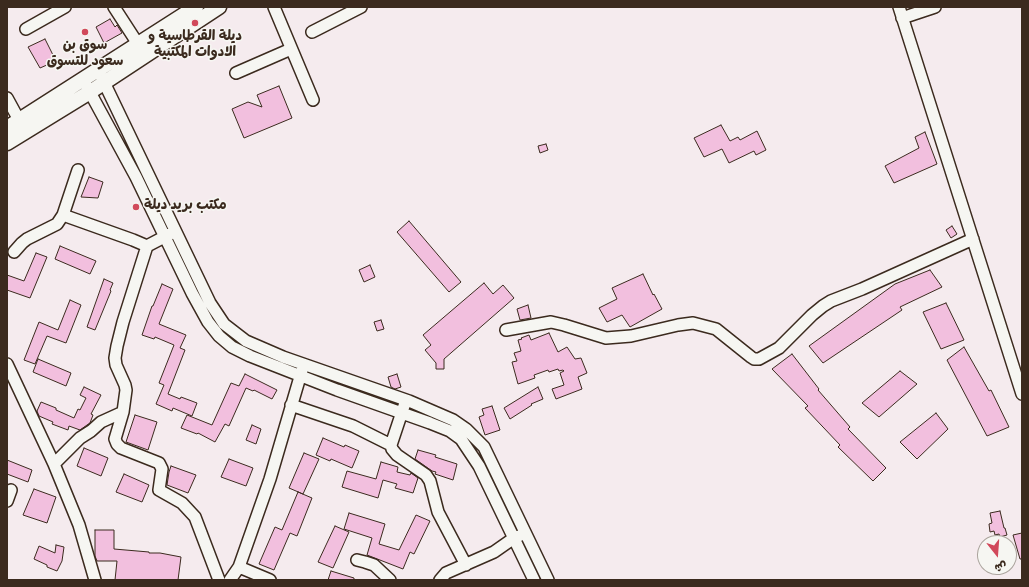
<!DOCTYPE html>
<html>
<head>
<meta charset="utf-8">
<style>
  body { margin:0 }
  #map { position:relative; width:1029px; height:587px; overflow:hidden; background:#f5ebee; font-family:"Gochi Hand","Playpen Sans Arabic",sans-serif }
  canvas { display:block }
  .frame { position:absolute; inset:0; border:8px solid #3b2a1e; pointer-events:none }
  .north { position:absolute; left:977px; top:535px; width:40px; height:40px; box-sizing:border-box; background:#f6f6f2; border:1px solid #aba49d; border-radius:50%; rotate:163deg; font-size:11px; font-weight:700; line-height:16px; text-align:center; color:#3b2a1e }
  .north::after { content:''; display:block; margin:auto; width:14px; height:18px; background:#d1495b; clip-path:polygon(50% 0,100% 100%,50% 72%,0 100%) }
</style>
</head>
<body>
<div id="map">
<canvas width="1029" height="587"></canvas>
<div class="frame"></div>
<div class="north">ش</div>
</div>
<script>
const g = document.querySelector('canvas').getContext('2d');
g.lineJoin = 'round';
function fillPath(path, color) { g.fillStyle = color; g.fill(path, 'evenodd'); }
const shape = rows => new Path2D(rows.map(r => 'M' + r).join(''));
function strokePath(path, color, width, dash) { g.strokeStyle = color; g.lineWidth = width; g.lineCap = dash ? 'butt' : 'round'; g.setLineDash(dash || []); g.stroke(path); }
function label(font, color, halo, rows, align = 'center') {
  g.font = font + ' "Gochi Hand","Playpen Sans Arabic",sans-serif'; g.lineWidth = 3; g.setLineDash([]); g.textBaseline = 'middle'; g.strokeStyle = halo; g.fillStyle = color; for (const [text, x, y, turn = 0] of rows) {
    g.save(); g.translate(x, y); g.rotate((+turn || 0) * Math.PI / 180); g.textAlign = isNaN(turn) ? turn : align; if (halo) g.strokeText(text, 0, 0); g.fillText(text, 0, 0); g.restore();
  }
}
const building = shape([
  [110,19,115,27,117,25,122,33,104,43,96,27,110,19],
  [45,39,56,61,40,68,28,47,45,39],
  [279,86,292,118,244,138,232,109,248,102,262,107,257,95,279,86],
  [721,125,730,141,738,137,740,140,757,131,766,150,756,155,754,151,729,163,722,149,704,157,694,138,721,125],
  [925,132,937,164,894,183,885,166,919,148,915,137,925,132],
  [546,144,548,150,540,153,538,146,546,144],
  [89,177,103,182,98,198,81,197,89,177],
  [409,221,461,282,449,292,397,232,409,221],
  [952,226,957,234,951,238,946,230,952,226],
  [60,246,96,261,90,274,55,259,60,246],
  [36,253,47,257,30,298,7,290,7,275,24,281,36,253],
  [370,265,375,277,364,282,359,270,370,265],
  [930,270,942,287,900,307,902,310,823,363,809,346,895,284,930,270],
  [643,274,653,295,654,294,662,309,630,327,622,315,607,322,599,308,617,299,612,288,643,274],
  [104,279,113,283,110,290,111,291,95,330,87,327,104,279],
  [484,283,493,294,503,285,514,298,444,359,444,369,436,369,436,363,425,350,431,345,423,335,484,283],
  [162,284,173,289,159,324,186,335,180,348,185,350,168,394,180,399,181,397,197,403,192,416,173,408,172,411,156,404,164,385,159,383,174,345,155,337,154,339,142,335,152,306,153,306,162,284],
  [70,300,81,305,66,343,47,336,35,364,24,360,39,322,58,330,70,300],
  [946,303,964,340,941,349,923,312,946,303],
  [528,305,531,318,520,320,517,309,528,305],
  [381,320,384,329,377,331,374,322,381,320],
  [549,333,558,352,567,347,575,359,581,358,587,373,578,377,582,389,556,399,552,389,564,385,560,373,564,371,563,370,559,371,558,369,549,372,548,370,534,375,535,378,518,384,512,362,517,361,514,353,521,351,518,340,522,339,521,338,529,335,531,340,549,333],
  [964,347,989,391,991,390,1009,427,987,436,947,360,964,347],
  [792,354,819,389,818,390,850,427,848,429,886,468,873,481,838,447,840,445,805,408,808,406,772,369,792,354],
  [38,359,71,373,66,386,33,372,38,359],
  [900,371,917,384,879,417,862,403,900,371],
  [245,374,277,390,272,399,254,390,253,391,246,388,229,426,225,424,215,442,198,433,197,434,181,428,187,415,212,425,231,383,239,386,245,374],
  [397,374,401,387,395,389,391,387,388,377,397,374],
  [84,387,101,395,91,414,93,415,90,423,87,425,80,430,69,426,68,430,52,424,53,422,39,416,37,411,41,402,56,408,56,410,74,418,78,409,80,410,86,398,80,395,84,387],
  [538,387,543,399,531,404,532,405,510,419,504,408,538,387],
  [492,406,500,430,485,435,479,417,484,415,482,409,492,406],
  [936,413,948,429,917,459,900,442,936,413],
  [135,415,157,422,148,450,126,442,135,415],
  [252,425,261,429,256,444,246,440,252,425],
  [323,438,344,447,345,445,359,451,352,468,331,459,330,461,316,455,323,438],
  [84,448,108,458,101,476,77,466,84,448],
  [418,450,436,455,435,457,457,464,453,480,435,474,436,472,432,471,415,459,418,450],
  [304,453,319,459,303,494,289,488,304,453],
  [229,459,253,468,246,486,221,477,229,459],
  [7,460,32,470,28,482,7,474,7,460],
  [381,462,398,467,397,472,410,475,411,473,418,478,413,493,395,488,397,484,383,480,378,498,342,487,347,471,376,479,381,462],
  [171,466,196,475,188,493,167,485,169,472,171,466],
  [124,474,149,485,142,502,116,492,124,474],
  [34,489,56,497,47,523,23,515,34,489],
  [298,492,312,498,297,536,290,533,274,570,259,564,275,527,282,530,298,492],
  [1000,511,1004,528,1005,528,1007,535,1000,537,999,534,995,535,994,531,990,532,989,524,992,523,990,513,1000,511],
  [349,513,385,524,379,544,399,550,416,515,430,521,414,554,410,552,403,569,367,555,372,538,344,529,349,513],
  [335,526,349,532,333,568,318,562,335,526],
  [95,530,114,530,114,549,149,552,149,553,160,553,181,557,178,580,115,580,117,561,97,561,95,556,95,530],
  [1022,533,1022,559,1020,559,1013,535,1022,533],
  [56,545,64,547,62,561,57,571,47,567,47,565,34,559,39,546,55,553,56,545],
  [331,571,354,578,354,580,328,580,331,571]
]);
const minor = shape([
  [114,7,138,44],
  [274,7,313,100],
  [899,7,1022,394],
  [902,18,935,7],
  [26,29,65,7],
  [312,32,361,7],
  [236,73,291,49],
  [101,76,210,303,224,324,246,341,283,357,409,401,453,420,466,429,484,447,548,580],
  [86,85,136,177,192,293,208,322,219,336,232,347,250,356,337,390,430,423,450,431,461,439,479,466,534,580],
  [7,98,19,120],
  [78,170,63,215,133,240,147,246,170,234],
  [147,246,123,322,117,346,115,358,116,365,125,385,126,390,123,412,115,439,117,444,121,448,159,463,162,469,159,490,182,503,195,517,219,580],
  [14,252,22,243,27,239,57,224,63,215],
  [506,330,551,322,564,325,606,338,631,336,678,325,693,323,716,329,751,357,754,359,759,359,779,348,812,315,823,306,831,301,862,289,973,239],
  [7,364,54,464,79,525,95,580],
  [291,405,353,426,391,445],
  [404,406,391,445,392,449,397,455,426,475,430,481,438,512,466,565],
  [54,464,80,438,91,431,101,422,123,412],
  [7,501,11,490],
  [357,560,365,562,374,565,390,580],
  [239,567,270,580],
  [230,580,239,567,270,479,302,370],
  [440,580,446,573,494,552,514,538,519,536]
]);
const major = shape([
  [7,128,196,7],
  [7,143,90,92,219,7]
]);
const markers = [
  [195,23,4,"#d1495b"],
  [85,32,4,"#d1495b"],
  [136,207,4,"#d1495b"]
];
const poiNames = [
  ["ديلة القرطاسية و",195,38],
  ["الادوات المكتبية",195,54],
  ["سوق بن",85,47],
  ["سعود للتسوق",85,63],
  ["مكتب بريد ديلة",144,207,"left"]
];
fillPath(building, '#f2bfde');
strokePath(building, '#3b2a1e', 1);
strokePath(minor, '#3b2a1e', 14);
strokePath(major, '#3b2a1e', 17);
strokePath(minor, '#f6f6f2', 11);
strokePath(major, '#f6f6f2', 14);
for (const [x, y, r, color] of markers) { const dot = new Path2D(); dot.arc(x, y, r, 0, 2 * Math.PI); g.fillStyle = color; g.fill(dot); strokePath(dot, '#f6f6f2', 1.5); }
label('bold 14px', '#3b2a1e', '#f6f6f2', poiNames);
</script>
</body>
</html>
